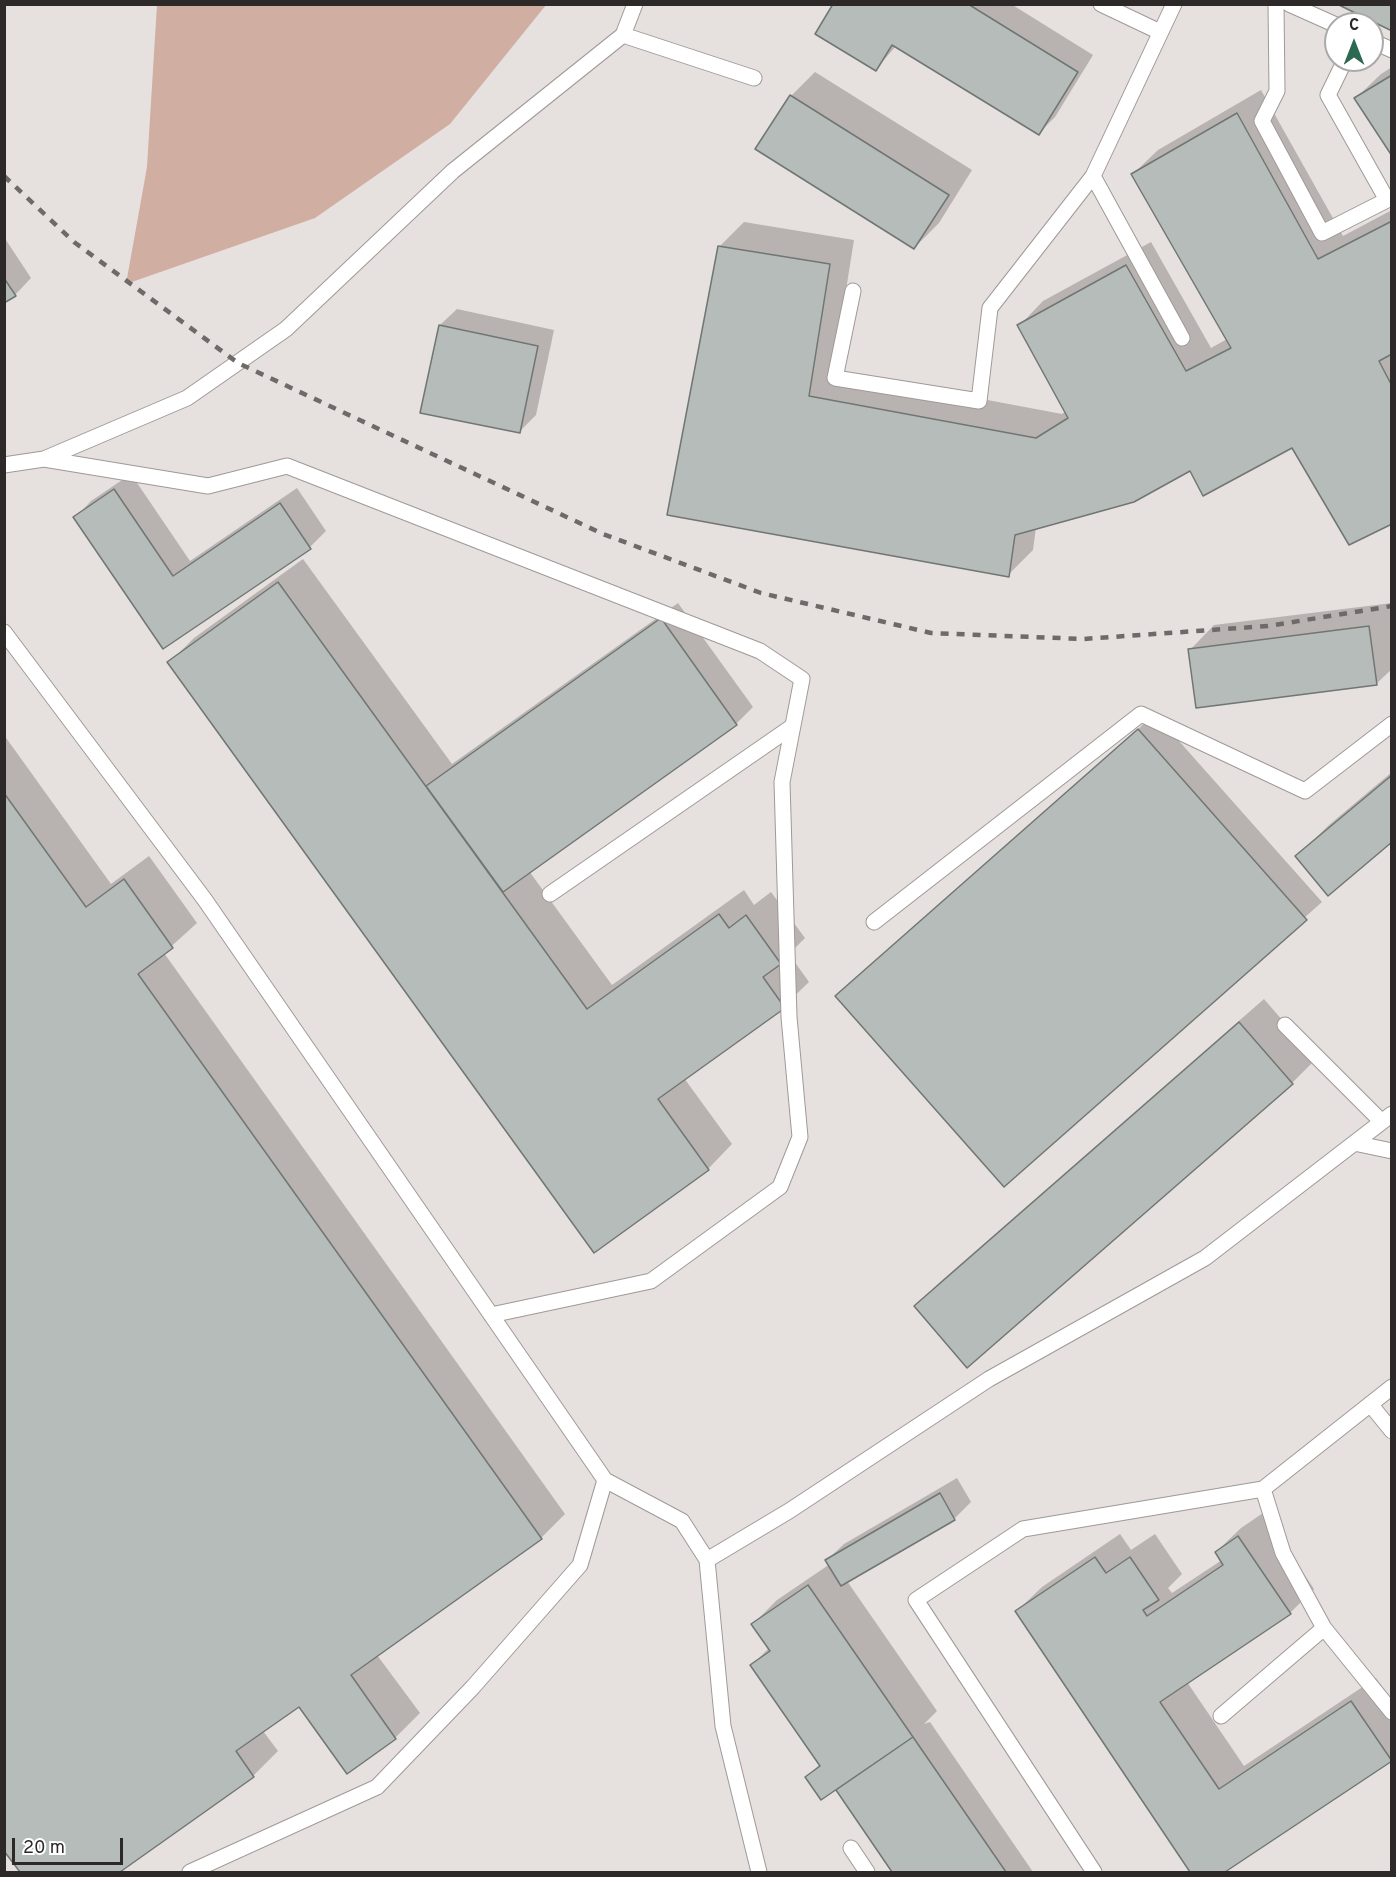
<!DOCTYPE html>
<html>
<head>
<meta charset="utf-8">
<style>
  body { margin:0 }
  #map { position:relative; width:1396px; height:1877px; overflow:hidden; background:#e6e0de; font-family:Overpass,sans-serif }
  canvas { display:block }
  .frame { position:absolute; inset:0; border:6px solid #2c2928; pointer-events:none }
  .north { position:absolute; left:1324px; top:12px; width:60px; height:60px; box-sizing:border-box; background:#fff; border:2px solid #aba9a9; border-radius:50%; rotate:0deg; font-size:16px; font-weight:700; line-height:24px; text-align:center; color:#2c2928 }
  .north::after { content:''; display:block; margin:auto; width:21px; height:27px; background:#2d6851; clip-path:polygon(50% 0,100% 100%,50% 72%,0 100%) }
  .scale { position:absolute; left:12px; top:1838px; width:111px; height:27px; box-sizing:border-box; border:3px solid #2c2928; border-top:0; padding-left:8px; font-size:18px; line-height:21px; white-space:nowrap; color:#2c2928; -webkit-text-stroke:4px #fff; paint-order:stroke }
</style>
</head>
<body>
<div id="map">
<canvas width="1396" height="1877"></canvas>
<div class="frame"></div>
<div class="north">С</div>
<div class="scale">20 m</div>
</div>
<script>
const g = document.querySelector('canvas').getContext('2d');
g.lineJoin = 'round';
function fillPath(path, color) { g.fillStyle = color; g.fill(path, 'evenodd'); }
const shape = rows => new Path2D(rows.map(r => 'M' + r).join(''));
function strokePath(path, color, width, dash) { g.strokeStyle = color; g.lineWidth = width; g.lineCap = dash ? 'butt' : 'round'; g.setLineDash(dash || []); g.stroke(path); }
const green = shape([
  [157,5,157,4,546,5,450,124,315,218,126,284,147,167]
]);
const shadow = shape([
  [835,4,1011,4,1093,55,1055,117,1039,133,896,46,876,69],
  [1392,67,1392,153,1356,98,1381,74],
  [815,72,972,170,939,223,914,248,791,96],
  [1261,90,1343,236,1392,210,1392,523,1293,446,1191,469,1036,527,1033,550,1008,575,669,514,720,246,744,222,854,240,833,371,1062,414,1066,411,1019,326,1043,301,1151,242,1211,348,1227,339,1133,174,1158,150],
  [4,237,31,278,15,295,4,302],
  [457,309,554,330,536,415,519,432,440,325],
  [131,474,190,561,297,488,326,531,310,547,164,647,75,518,91,501],
  [303,559,452,764,678,603,753,707,737,723,529,871,612,985,744,890,754,905,771,892,805,938,789,954,809,982,784,1006,684,1078,732,1144,708,1169,169,663,194,638],
  [1392,603,1392,669,1376,684,1190,650,1214,625],
  [1155,714,1322,902,1004,1185,837,996],
  [4,735,111,884,149,856,197,923,164,953,565,1514,541,1538,377,1655,420,1713,395,1738,347,1772,299,1705,263,1731,278,1751,253,1776,117,1872,22,1872,4,1849],
  [1392,772,1392,840,1297,856,1329,825],
  [1264,999,1316,1059,1292,1083,916,1306,940,1282],
  [957,1478,971,1502,954,1519,847,1581,937,1711,924,1724,930,1722,1033,1872,893,1872,838,1791,842,1786,841,1785,807,1777,820,1764,752,1665,769,1648,753,1624,777,1600,830,1564,827,1560,844,1544],
  [1263,1513,1314,1589,1290,1613,1187,1682,1244,1766,1376,1678,1392,1700,1392,1759,1223,1872,1192,1872,1017,1611,1042,1587,1120,1534,1131,1550,1155,1534,1182,1574,1168,1588,1172,1593,1222,1560,1216,1552,1241,1528]
]);
const building = shape([
  [833,4,968,4,1078,72,1039,135,892,45,876,71,815,34,833,4],
  [1337,4,1392,4,1392,31,1337,4],
  [1392,75,1392,156,1354,98,1392,75],
  [790,95,949,195,914,249,755,149,790,95],
  [1237,113,1318,259,1392,221,1392,354,1379,361,1392,386,1392,524,1349,545,1292,448,1203,496,1190,471,1134,502,1015,535,1009,577,667,515,718,246,830,264,809,396,1036,438,1068,418,1017,325,1126,265,1186,371,1231,348,1131,174,1237,113],
  [4,278,16,296,4,303,4,278],
  [439,325,538,346,520,433,420,413,439,325],
  [114,489,173,576,280,503,311,549,163,649,73,517,114,489],
  [278,582,587,1009,719,914,729,928,746,915,781,964,763,977,785,1008,658,1099,709,1170,594,1253,167,662,278,582],
  [661,618,737,725,503,892,426,786,661,618],
  [1369,626,1377,685,1196,708,1188,649,1369,626],
  [1138,729,1307,920,1004,1187,835,996,1138,729],
  [1392,775,1392,842,1328,896,1295,856,1392,775],
  [4,793,86,907,124,879,173,948,138,974,542,1539,351,1675,396,1739,347,1774,299,1707,236,1751,254,1777,120,1872,20,1872,4,1851,4,793],
  [1239,1022,1293,1084,967,1368,914,1306,1239,1022],
  [940,1493,955,1520,841,1586,825,1560,940,1493],
  [1238,1536,1291,1614,1160,1702,1219,1789,1351,1701,1392,1761,1225,1872,1190,1872,1015,1611,1095,1557,1106,1573,1130,1557,1159,1600,1143,1610,1147,1616,1223,1565,1215,1552,1238,1536],
  [808,1585,913,1737,821,1800,805,1777,820,1766,750,1665,770,1651,751,1624,808,1585],
  [913,1737,1006,1872,892,1872,836,1790,913,1737]
]);
const service = shape([
  [1101,4,1160,32],
  [1174,4,1093,176,1182,338],
  [1276,4,1277,91,1262,121,1322,233,1387,200,1328,95,1345,60],
  [1289,4,1336,25],
  [623,35,635,4],
  [1372,41,1392,50],
  [853,291,835,378,979,401,990,308,1093,176],
  [44,459,187,398,286,329,453,171,623,35,754,78],
  [4,465,44,459,208,486,287,466,760,651,802,679,782,782,789,1017,800,1137,780,1187,651,1281,491,1315],
  [4,632,205,900,605,1480,682,1521,707,1560,723,1726,759,1872],
  [550,894,793,726],
  [874,922,1141,714,1305,791,1392,724],
  [1285,1025,1382,1122],
  [1354,1143,1392,1151],
  [1370,1404,1392,1431],
  [1263,1489,1283,1553,1324,1628,1392,1712],
  [707,1560,789,1511,989,1379,1205,1258,1392,1114],
  [1221,1716,1324,1628],
  [851,1848,867,1872],
  [190,1872,377,1787,473,1687,580,1565,605,1480],
  [1094,1872,916,1600,1023,1529,1263,1489,1392,1387]
]);
const rail = shape([
  [4,176,74,242,238,363,603,534,761,593,931,633,1083,639,1268,626,1392,606]
]);
fillPath(green, '#d0aea1');
fillPath(shadow, '#0003');
fillPath(building, '#b6bcb9');
strokePath(building, '#707673', 1.5);
strokePath(service, '#9f9997', 17);
strokePath(service, '#fff', 15);
strokePath(rail, '#6e6a69', 4.5, [8, 8]);
</script>
</body>
</html>
